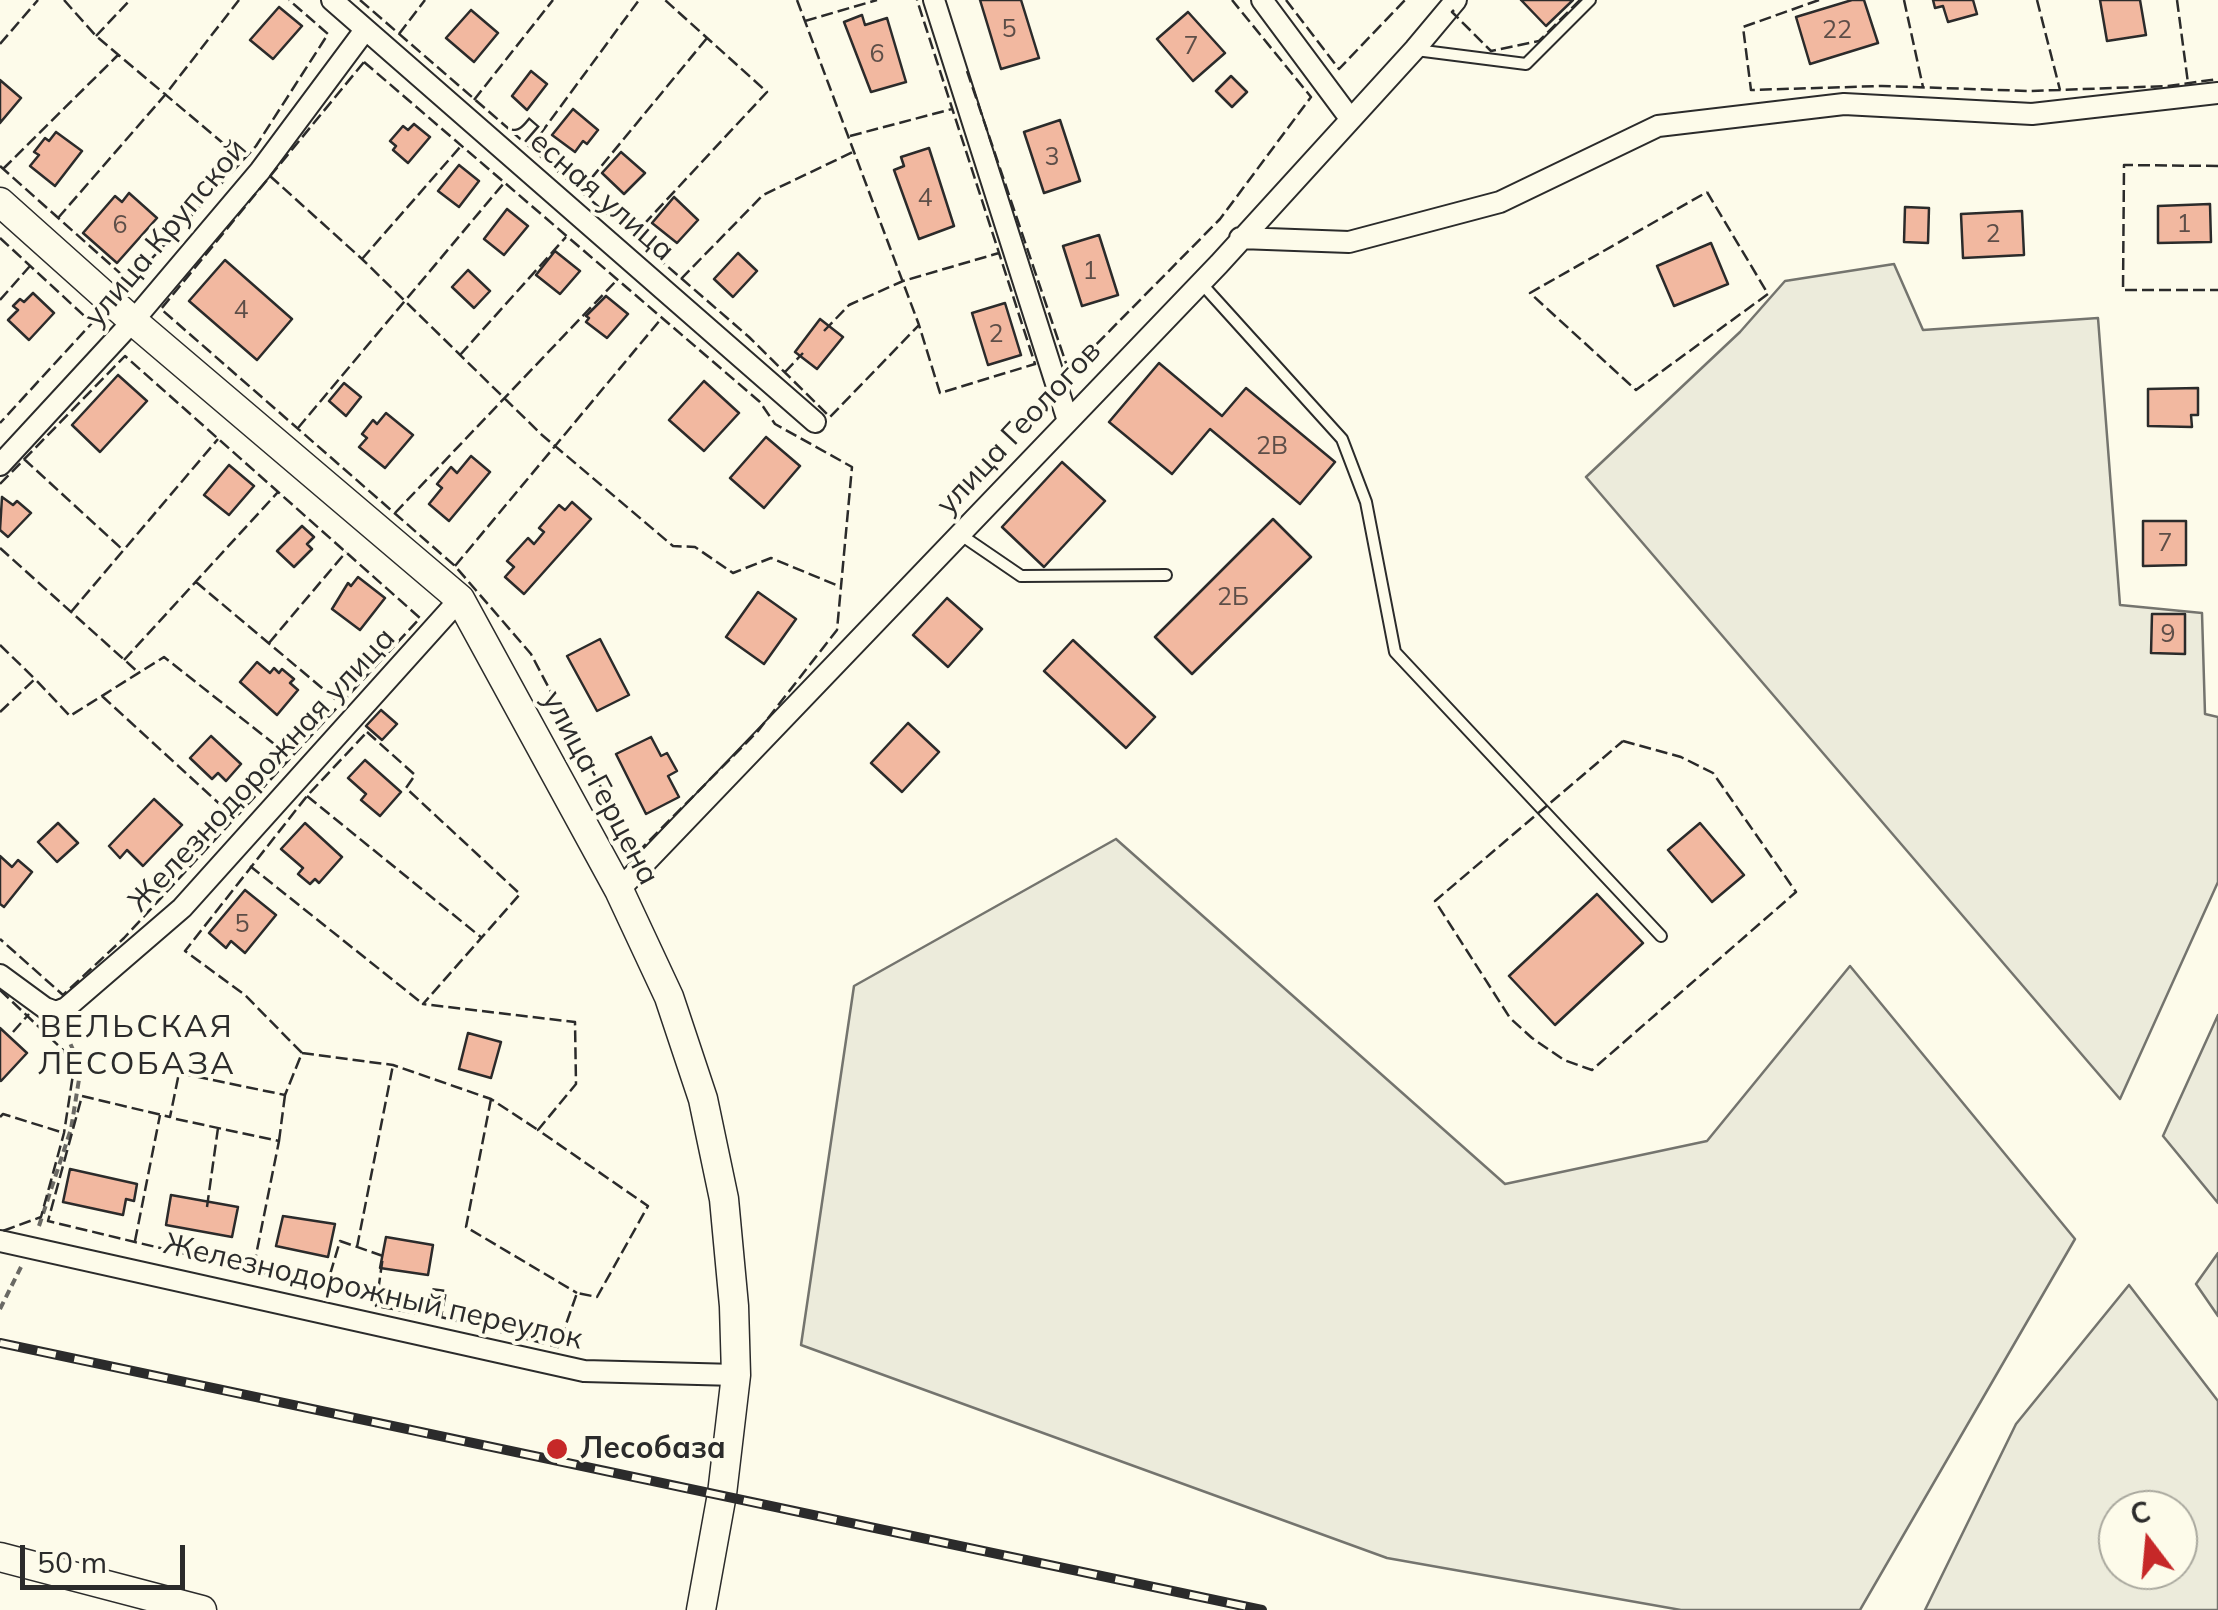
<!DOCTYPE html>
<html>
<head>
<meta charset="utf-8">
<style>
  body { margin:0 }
  #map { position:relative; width:2218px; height:1610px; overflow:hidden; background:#fdfbea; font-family:Mulish,sans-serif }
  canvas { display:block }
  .north { position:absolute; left:2098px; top:1490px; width:100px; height:100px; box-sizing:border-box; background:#fdfbea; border:2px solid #a9a89e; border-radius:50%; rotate:344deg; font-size:28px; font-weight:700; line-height:40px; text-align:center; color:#2b2b2b }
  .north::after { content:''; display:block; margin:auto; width:35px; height:45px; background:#c62828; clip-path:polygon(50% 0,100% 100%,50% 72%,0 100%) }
  .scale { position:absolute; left:20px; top:1545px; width:165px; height:45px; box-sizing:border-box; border:5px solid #2b2b2b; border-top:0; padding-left:12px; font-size:30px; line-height:35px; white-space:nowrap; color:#2b2b2b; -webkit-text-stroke:8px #fdfbea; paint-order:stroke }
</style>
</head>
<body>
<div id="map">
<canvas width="2218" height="1610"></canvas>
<div class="north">С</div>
<div class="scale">50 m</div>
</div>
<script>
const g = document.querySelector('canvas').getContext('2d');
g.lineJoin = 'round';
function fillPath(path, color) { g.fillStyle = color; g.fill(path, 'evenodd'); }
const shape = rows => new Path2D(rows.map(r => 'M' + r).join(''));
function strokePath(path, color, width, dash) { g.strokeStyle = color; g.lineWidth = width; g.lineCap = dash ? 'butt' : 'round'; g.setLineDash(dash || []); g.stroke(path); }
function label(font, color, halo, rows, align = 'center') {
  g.font = font + ' Mulish,sans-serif'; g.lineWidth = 8; g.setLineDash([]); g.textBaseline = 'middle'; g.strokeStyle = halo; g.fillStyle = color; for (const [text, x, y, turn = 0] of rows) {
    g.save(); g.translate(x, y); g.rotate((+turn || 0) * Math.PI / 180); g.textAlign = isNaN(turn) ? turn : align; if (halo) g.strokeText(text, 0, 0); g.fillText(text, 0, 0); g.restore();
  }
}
const green = shape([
  [1894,264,1923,330,2098,318,2120,605,2202,613,2205,714,2218,717,2218,882,2120,1099,1586,477,1740,332,1785,281,1894,264],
  [1116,839,1505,1184,1707,1141,1850,966,2075,1239,1860,1610,1681,1610,1387,1558,801,1345,854,986,1116,839],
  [2218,1015,2218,1203,2163,1136,2218,1015],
  [2218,1253,2218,1316,2196,1284,2218,1253],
  [2129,1285,2218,1401,2218,1610,1925,1610,2016,1424,2129,1285],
  [2118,1510,2178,1510,2178,1570,2118,1570,2118,1510]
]);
const building = shape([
  [980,0,1021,0,1039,58,1001,69,980,0],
  [1521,0,1573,0,1546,26,1521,0],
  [1852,0,1864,0,1878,43,1810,64,1796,17,1852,0],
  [1933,0,1973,0,1977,14,1948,22,1943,6,1935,8,1933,0],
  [2100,0,2140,0,2146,35,2107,41,2100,0],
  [279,7,302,26,273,59,250,40,279,7],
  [471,10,498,33,474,62,446,38,471,10],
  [1188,12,1225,53,1193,81,1157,39,1188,12],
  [862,15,865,25,887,18,906,82,871,92,844,22,862,15],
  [531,71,547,84,527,110,512,96,531,71],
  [1231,76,1247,92,1232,107,1216,91,1231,76],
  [0,80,21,98,0,123,0,80],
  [573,109,598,130,587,144,583,141,575,152,552,135,573,109],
  [1060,120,1080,181,1044,193,1024,132,1060,120],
  [414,124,430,137,408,163,393,150,396,146,390,141,403,126,408,130,414,124],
  [56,132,82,151,55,186,30,166,39,155,34,152,45,138,49,141,56,132],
  [929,148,954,226,919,239,894,170,904,166,901,157,929,148],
  [621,152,645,173,624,194,602,173,621,152],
  [459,165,479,181,459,207,438,191,459,165],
  [129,193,157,218,117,263,83,233,115,196,122,202,129,193],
  [674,197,698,220,677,243,652,223,674,197],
  [2210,204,2211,242,2158,243,2158,206,2210,204],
  [1905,207,1929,208,1928,243,1904,242,1905,207],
  [507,209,528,226,504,255,484,239,507,209],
  [2022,211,2024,255,1963,258,1961,214,2022,211],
  [1099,235,1118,295,1082,306,1063,246,1099,235],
  [1711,243,1728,284,1674,306,1657,266,1711,243],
  [555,251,580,271,560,294,536,275,555,251],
  [738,253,757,271,733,297,714,279,738,253],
  [225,260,292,319,257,360,189,301,225,260],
  [468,270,490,291,474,308,452,287,468,270],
  [33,293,54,313,29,340,8,320,18,310,13,306,20,299,24,302,33,293],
  [606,296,628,314,607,338,586,322,589,318,586,316,606,296],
  [1005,303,1021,355,988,365,972,313,1005,303],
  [820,319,843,337,817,369,795,352,820,319],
  [1159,363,1222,416,1246,388,1335,462,1300,504,1210,429,1172,474,1109,422,1159,363],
  [118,375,147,401,100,452,72,425,118,375],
  [704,381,739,413,704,451,669,420,704,381],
  [344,383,361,397,346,416,329,401,344,383],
  [2198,388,2198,415,2191,415,2192,427,2148,426,2148,389,2198,388],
  [386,413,413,435,385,468,359,447,367,438,362,434,373,420,377,424,386,413],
  [766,437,800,466,764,508,730,478,766,437],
  [471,456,490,472,449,521,429,504,442,488,437,484,451,467,457,473,471,456],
  [1062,462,1105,501,1044,567,1002,527,1062,462],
  [229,465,254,486,229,515,204,495,229,465],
  [2,497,13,505,17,501,31,513,8,537,0,530,2,497],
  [572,502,591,519,524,594,505,577,514,567,507,561,528,538,534,544,544,532,539,528,559,505,565,510,572,502],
  [1273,519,1311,557,1192,674,1155,637,1273,519],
  [2143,521,2186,521,2186,565,2143,566,2143,521],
  [302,526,314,537,307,544,312,549,294,567,277,551,302,526],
  [358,577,385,598,360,630,332,609,348,583,351,586,358,577],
  [758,592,796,619,764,664,726,637,758,592],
  [947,598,982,629,948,667,913,635,947,598],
  [2152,614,2185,614,2185,654,2151,653,2152,614],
  [600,639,629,695,597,711,567,656,600,639],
  [1073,640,1155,717,1126,748,1044,671,1073,640],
  [257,662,270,673,274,668,279,673,282,669,294,679,290,683,298,690,277,715,240,682,257,662],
  [381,710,397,724,382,740,366,726,381,710],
  [908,723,939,752,902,792,871,763,908,723],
  [211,736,241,764,226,781,218,773,212,779,190,758,211,736],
  [651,737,661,756,667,753,677,771,668,776,679,797,646,814,616,754,651,737],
  [365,760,401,792,380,816,361,800,366,794,348,778,365,760],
  [154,799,182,825,143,866,127,850,120,858,109,846,154,799],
  [58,823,78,843,57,862,38,842,58,823],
  [305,823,342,857,319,883,315,879,310,884,298,874,303,868,281,849,305,823],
  [1700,823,1744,875,1712,902,1668,850,1700,823],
  [0,856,12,867,18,860,32,872,4,907,0,904,0,856],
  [245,890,276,915,245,953,231,941,226,948,209,933,245,890],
  [1597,894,1643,943,1555,1025,1509,976,1597,894],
  [0,1028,27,1053,1,1081,0,1080,0,1028],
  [468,1033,501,1042,491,1078,459,1069,468,1033],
  [70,1169,137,1184,134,1201,126,1199,123,1215,63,1202,70,1169],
  [171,1195,238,1207,232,1237,166,1225,171,1195],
  [283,1216,335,1224,328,1257,276,1246,283,1216],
  [386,1237,433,1245,428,1275,380,1268,386,1237]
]);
const path = shape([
  [39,1226,71,1129,81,1067,64,1030],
  [0,1309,21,1267]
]);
const lane = shape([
  [1416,50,1526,64,1590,0],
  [1201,283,1342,439,1366,502,1395,652,1661,936],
  [961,535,1021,576,1166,575]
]);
const street = shape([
  [332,0,815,422],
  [934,0,1067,418],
  [1262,0,1349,117],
  [1240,238,1349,242,1500,202,1658,126,1844,104,2032,114,2218,93],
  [0,465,133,321,260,171,365,30],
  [619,890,1219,264,1415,49,1456,0],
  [0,975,45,1008,56,1012,66,1008,182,908,460,599],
  [0,1241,584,1371,736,1375]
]);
const secondary = shape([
  [0,202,133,321,460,599,619,890,669,997,703,1099,724,1199,734,1306,736,1375,722,1494,701,1610],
  [0,1557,202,1610]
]);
const rail = shape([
  [0,1343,1262,1610]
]);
const fence = shape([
  [64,0,96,36,243,160],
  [360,0,749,337,830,417,919,325,940,393,1035,364,917,0],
  [797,0,919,325],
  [1286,0,1339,69,1405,0],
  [1819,0,1743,27,1751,90,1882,86,2030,91,2168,86,2218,79],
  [1904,0,1923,87],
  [2037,0,2060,90],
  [2177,0,2188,83],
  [1454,10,1452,12,1491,51,1539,41,1580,0],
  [805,21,877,0],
  [399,34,425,0],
  [96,36,130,0],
  [0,44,38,0],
  [364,62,760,402,775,424,852,467,837,630,758,731,636,854,531,654,455,566,161,309,364,62],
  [967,71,1069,372,1220,219,1311,97,1232,0],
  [474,100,553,0],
  [850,136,952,109],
  [530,148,639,0],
  [0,166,130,282,256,146,328,34,289,0],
  [2218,166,2124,165,2123,290,2218,290],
  [3,169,118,55],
  [270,176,362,259,542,435,673,546,695,547,733,573,771,558,841,587],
  [580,192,707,38],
  [1707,192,1768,294,1636,390,1530,293,1707,192],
  [58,218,165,95,239,0],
  [632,237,767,92,665,0],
  [0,238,92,323,0,423],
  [362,259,461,146],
  [681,279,763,195,855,151],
  [0,300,30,266],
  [824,331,849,305,903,281,999,253],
  [460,355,566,237],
  [785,372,803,353],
  [298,428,504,183],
  [24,459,123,550],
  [0,484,125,356,420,618,124,938,63,995,0,939],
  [395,513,616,281],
  [0,548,139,673],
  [455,566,661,319],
  [196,582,341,704],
  [71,612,218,439],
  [269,643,346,552],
  [0,645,35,679],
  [124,660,278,492],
  [102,696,236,819],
  [0,712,35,679,70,716,164,657,292,758],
  [367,732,415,775,406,788,520,894,423,1004,575,1022,576,1084,538,1130,648,1206,597,1297,577,1293,558,1347,441,1317,446,1291,431,1289,420,1314,376,1306,383,1256,340,1241,326,1288,48,1221,82,1096,170,1117,179,1073,285,1095,302,1053,245,995,185,951,307,796,367,732],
  [1623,741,1681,757,1713,773,1796,892,1592,1070,1564,1060,1532,1038,1510,1018,1435,901,1623,741],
  [307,796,482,938],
  [250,866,423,1004],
  [0,990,63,1050,74,1068,64,1133,41,1217,0,1232],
  [13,1032,29,1014],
  [302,1053,393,1065,491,1099,538,1130],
  [491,1099,466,1227,577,1293],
  [0,1117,3,1114,64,1133],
  [176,1119,279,1141,253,1270],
  [279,1141,285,1095],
  [207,1207,218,1128],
  [135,1241,160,1115],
  [357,1247,393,1065]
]);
const markers = [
  [557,1449,12,"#c62828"]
];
const numberNames = [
  ["5",1009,29],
  ["22",1837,30],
  ["7",1191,46],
  ["6",877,54],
  ["3",1052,157],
  ["4",925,198],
  ["1",2184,224],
  ["6",120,225],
  ["2",1993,234],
  ["1",1090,271],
  ["4",241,310],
  ["2",996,334],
  ["2В",1272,446],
  ["7",2165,543],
  ["2Б",1233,597],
  ["9",2168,634],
  ["5",242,924]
];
const streetNames = [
  ["Лесная улица",593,189,41],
  ["улица Крупской",166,233,-50],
  ["улица Геологов",1019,428,-47],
  ["Железнодорожная улица",262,770,-47],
  ["улица Герцена",600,788,62],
  ["Железнодорожный переулок",373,1292,13]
];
const poiNames = [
  ["Лесобаза",580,1449]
];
const neighbourhoodNames = [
  ["ВЕЛЬСКАЯ",137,1027],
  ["ЛЕСОБАЗА",137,1064]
];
fillPath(green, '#ecebdb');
strokePath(green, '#74746e', 2.5);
fillPath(building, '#f2b8a0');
strokePath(building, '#2b2b2b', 2.5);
strokePath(lane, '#2b2b2b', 14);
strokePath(street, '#2b2b2b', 24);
strokePath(secondary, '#2b2b2b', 31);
strokePath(path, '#6a6964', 4, [8, 5]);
strokePath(lane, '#fdfbea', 10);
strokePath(street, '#fdfbea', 20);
strokePath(secondary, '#fdfbea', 28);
strokePath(rail, '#2b2b2b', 10);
strokePath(rail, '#fdfbea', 6, [19]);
strokePath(fence, '#2b2b2b', 2.5, [12, 5]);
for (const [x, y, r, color] of markers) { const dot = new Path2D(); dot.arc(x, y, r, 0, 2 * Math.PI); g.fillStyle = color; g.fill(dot); strokePath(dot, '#fdfbea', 4); }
label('25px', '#5d4e48', null, numberNames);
label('30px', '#2b2b2b', '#fdfbea', streetNames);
label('bold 30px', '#2b2b2b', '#fdfbea', poiNames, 'left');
g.letterSpacing = '2.5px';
label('32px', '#2b2b2b', '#fdfbea', neighbourhoodNames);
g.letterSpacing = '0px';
</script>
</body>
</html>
